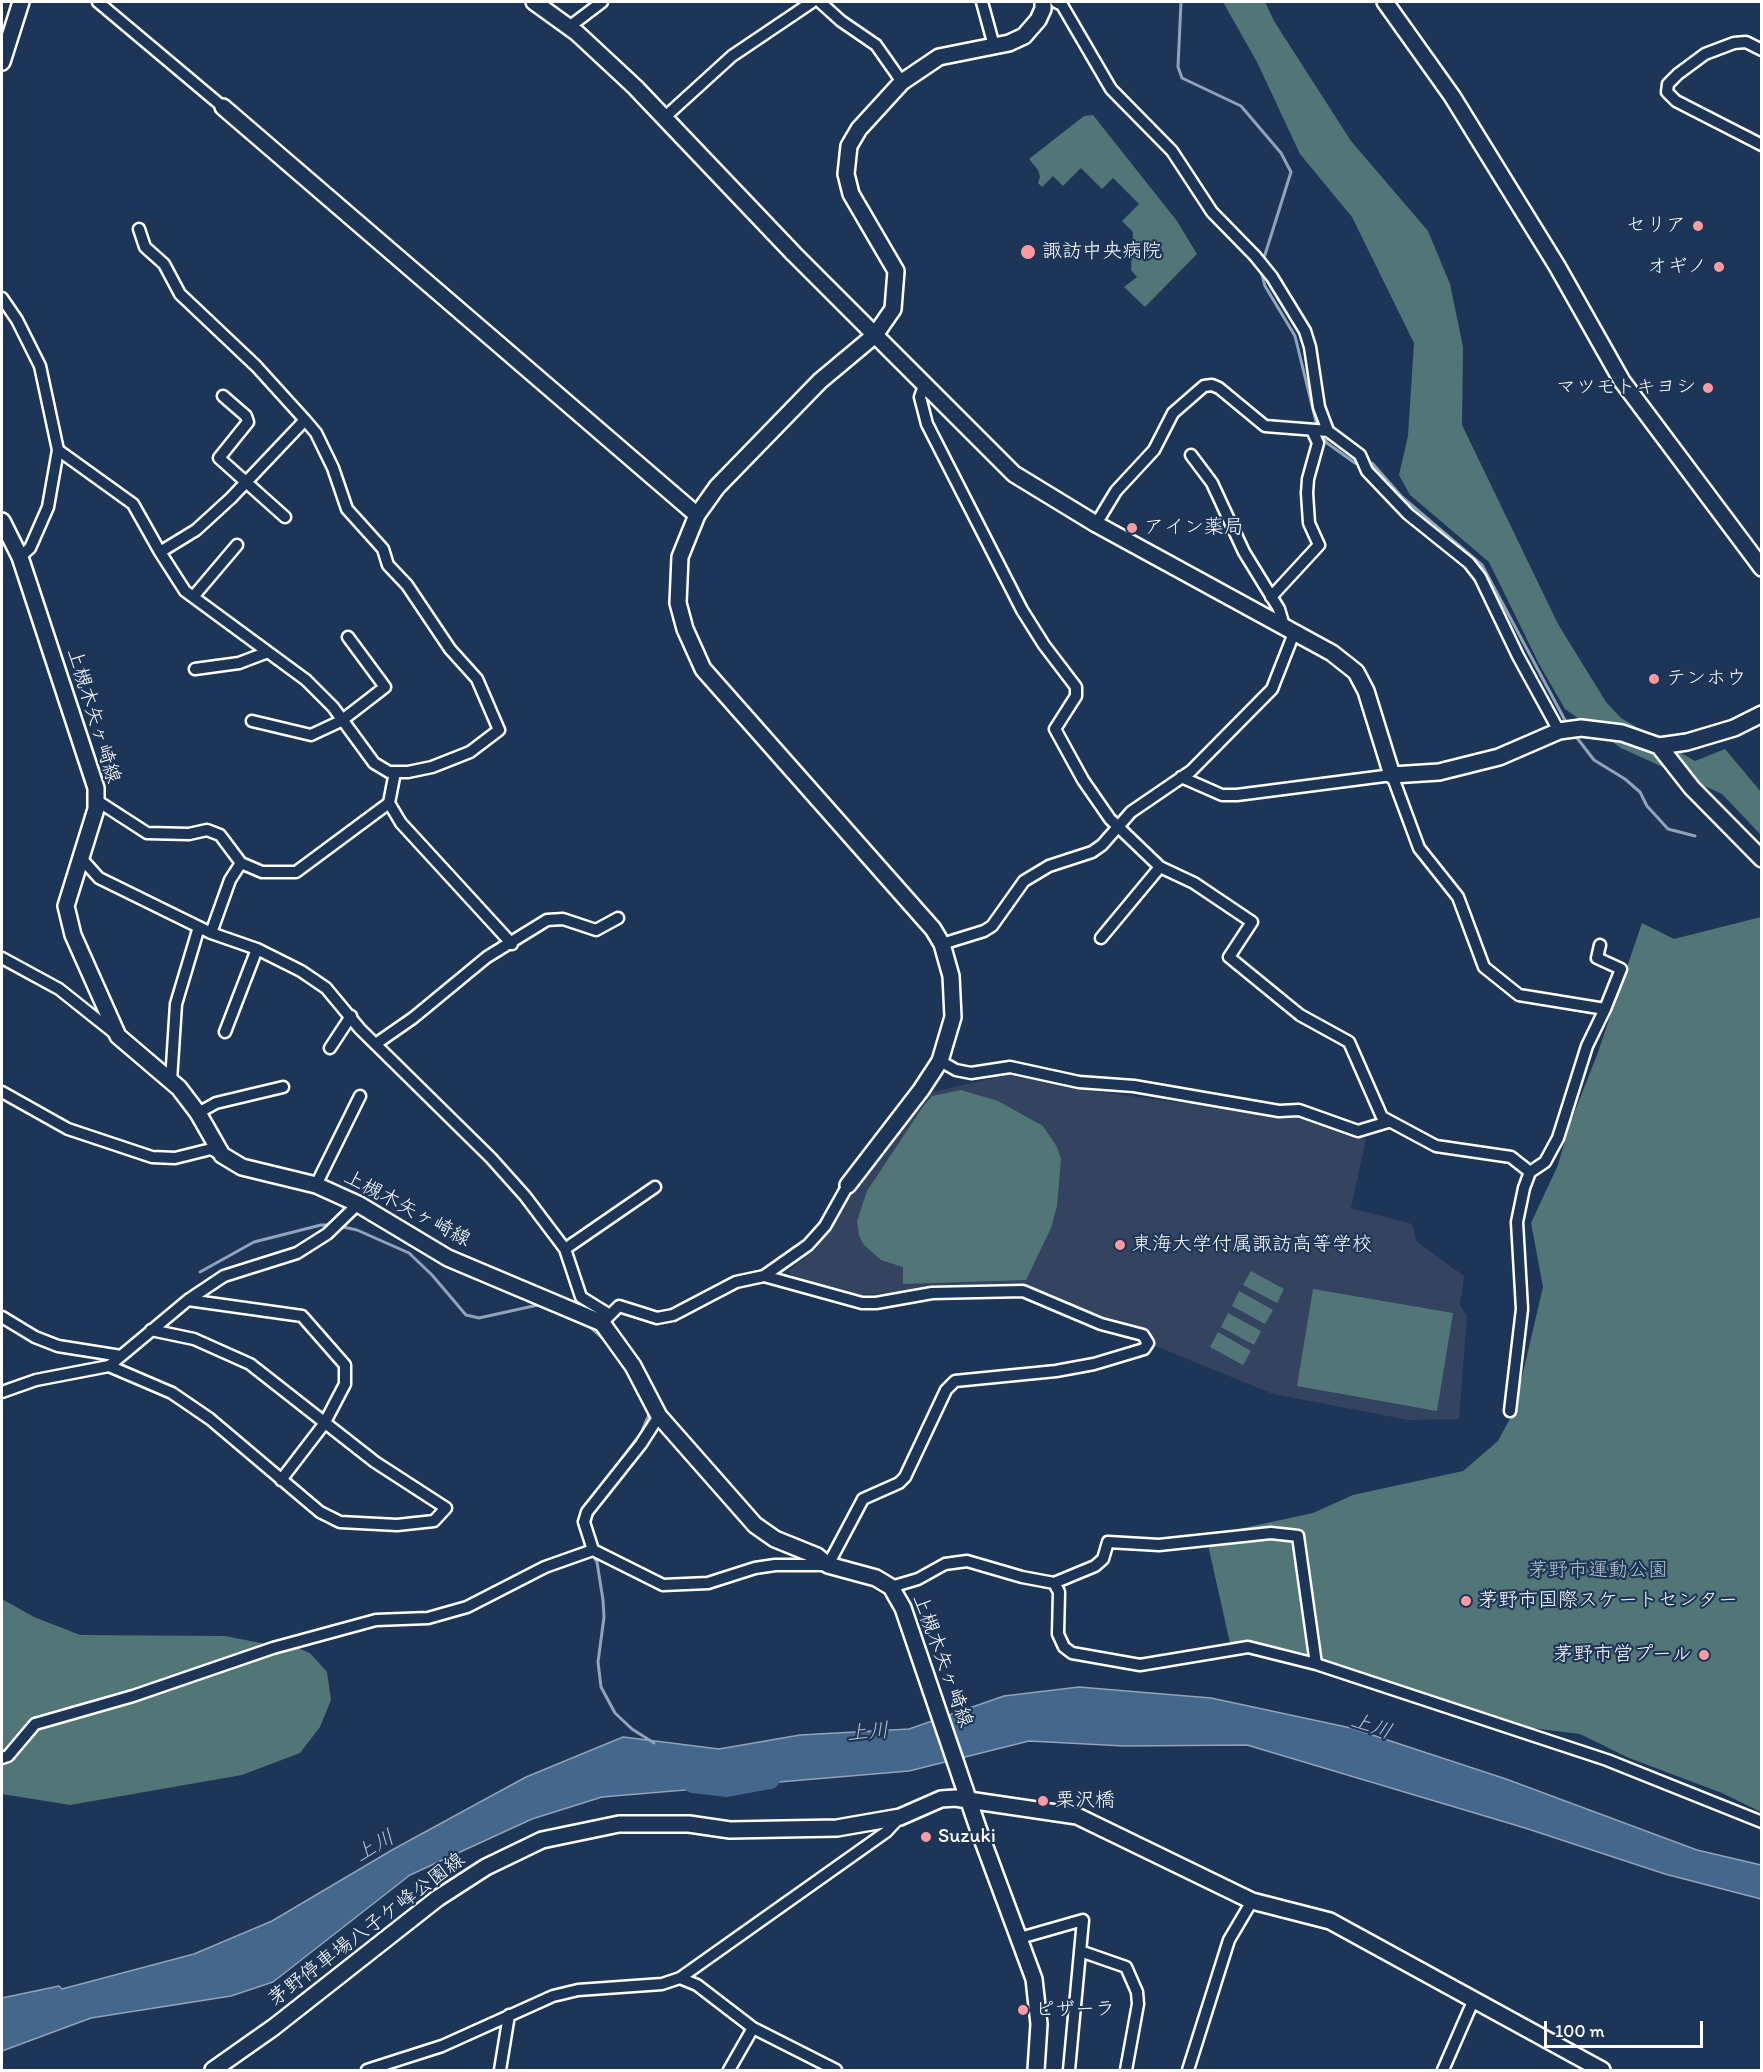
<!DOCTYPE html>
<html>
<head>
<meta charset="utf-8">
<style>
  body { margin:0 }
  #map { position:relative; width:1763px; height:2072px; overflow:hidden; background:#1d3557; font-family:Itim,sans-serif }
  canvas { display:block }
  .frame { position:absolute; inset:0; border:3px solid #fff; pointer-events:none }
  .scale { position:absolute; left:1544px; top:2021px; width:159px; height:27px; box-sizing:border-box; border:3px solid #fff; border-top:0; padding-left:8px; font-size:18px; line-height:21px; white-space:nowrap; color:#fff; -webkit-text-stroke:4px #1d3557; paint-order:stroke }
</style>
</head>
<body>
<div id="map">
<canvas width="1763" height="2072"></canvas>
<div class="frame"></div>
<div class="scale">100 m</div>
</div>
<script>
const g = document.querySelector('canvas').getContext('2d');
g.lineJoin = 'round';
function fillPath(path, color) { g.fillStyle = color; g.fill(path, 'evenodd'); }
const shape = rows => new Path2D(rows.map(r => 'M' + r).join(''));
function strokePath(path, color, width, dash) { g.strokeStyle = color; g.lineWidth = width; g.lineCap = dash ? 'butt' : 'round'; g.setLineDash(dash || []); g.stroke(path); }
function label(font, color, halo, rows, align = 'center') {
  g.font = font + ' Itim,"Klee One",sans-serif'; g.lineWidth = 4.5; g.setLineDash([]); g.textBaseline = 'middle'; g.strokeStyle = halo; g.fillStyle = color; for (const [text, x, y, turn = 0] of rows) {
    g.save(); g.translate(x, y); g.rotate((+turn || 0) * Math.PI / 180); g.textAlign = isNaN(turn) ? turn : align; if (halo) g.strokeText(text, 0, 0); g.fillText(text, 0, 0); g.restore();
  }
}
const built = shape([
  [1008,1075,1100,1092,1303,1119,1366,1139,1351,1208,1412,1224,1417,1242,1464,1276,1460,1305,1467,1317,1459,1419,1409,1420,1273,1394,1158,1347,1087,1325,1019,1284,859,1295,792,1277,789,1270,816,1249,846,1202,932,1092]
]);
const green = shape([
  [1223,2,1265,2,1274,21,1351,141,1428,231,1450,284,1463,347,1462,425,1558,624,1606,702,1621,718,1695,761,1725,749,1761,792,1761,835,1722,794,1621,748,1565,709,1539,664,1489,562,1410,495,1399,475,1408,436,1414,343,1352,217,1300,154,1257,62],
  [1093,115,1177,221,1197,254,1145,307,1124,287,1137,277,1131,270,1133,232,1122,221,1139,204,1113,178,1102,189,1081,168,1063,186,1053,176,1042,187,1038,183,1040,177,1038,170,1029,159,1084,116],
  [1761,917,1761,1812,1722,1793,1629,1758,1580,1734,1532,1728,1304,1653,1252,1641,1230,1643,1206,1536,1313,1513,1353,1495,1463,1471,1498,1441,1514,1411,1543,1287,1531,1223,1558,1165,1569,1126,1597,1055,1642,923,1674,939],
  [961,1090,998,1101,1043,1126,1057,1147,1061,1159,1057,1206,1051,1228,1026,1280,903,1284,903,1267,881,1260,863,1244,859,1235,857,1221,867,1191,922,1108,932,1096],
  [1251,1271,1284,1289,1277,1303,1243,1285],
  [1313,1289,1453,1313,1437,1411,1297,1386],
  [1239,1291,1273,1310,1265,1324,1232,1306],
  [1228,1313,1261,1331,1254,1345,1221,1327],
  [1218,1332,1251,1351,1243,1365,1210,1347],
  [2,1599,34,1617,80,1635,225,1636,266,1644,293,1646,310,1653,327,1672,331,1700,320,1727,300,1753,242,1775,70,1805,2,1794]
]);
const water = shape([
  [1079,1687,1211,1698,1351,1728,1506,1779,1697,1850,1761,1865,1761,1899,1665,1874,1525,1828,1247,1745,1124,1746,1029,1741,909,1771,602,1797,532,1819,410,1875,273,1982,231,1996,91,2018,2,2051,2,1998,59,1986,62,1989,194,1954,272,1921,392,1850,526,1777,623,1737,719,1749,800,1735,909,1729,1004,1696,1079,1687]
]);
const stream = shape([
  [1181,2,1178,67,1182,78,1241,106,1281,153,1291,172,1263,261],
  [1261,271,1265,286,1295,336,1317,426],
  [1322,434,1327,443,1355,463,1361,463],
  [1367,463,1372,463,1402,497,1482,565,1567,724],
  [1574,734,1594,760,1625,779,1640,792,1647,806,1668,829,1695,836],
  [338,1226,357,1230,409,1253,432,1275,466,1315,479,1318,538,1305,590,1327,605,1340],
  [200,1272,254,1242,321,1225,332,1225],
  [611,1473,641,1433,650,1412],
  [584,1510,578,1521,586,1546],
  [592,1554,597,1562,603,1600,604,1617,598,1662,601,1687,615,1713,632,1729,654,1743],
  [721,1784,727,1787]
]);
const river = shape([
  [693,1783,727,1787,770,1779]
]);
const street = shape([
  [98,2,223,107],
  [820,2,841,21,876,45,902,82],
  [982,2,994,46],
  [1056,2,1062,5,1111,89,1172,151,1212,212,1255,256,1272,277,1305,331,1310,347,1319,407,1328,431,1360,455,1367,471,1408,514,1469,563,1480,577,1518,656,1559,731],
  [569,27,602,2],
  [1762,50,1746,42,1734,43,1705,54,1678,74,1668,84,1667,92,1676,101,1762,145],
  [665,117,732,56,812,2],
  [139,229,145,247,164,264,180,294,256,366,305,420],
  [2,298,17,320,40,366,58,450,48,507,30,548,20,557],
  [924,386,920,397,927,424,1022,610,1044,645,1076,687,1076,696,1055,729,1083,780,1110,819,1160,867,1194,883,1252,922,1229,957,1300,1015,1349,1042,1382,1117,1436,1146,1511,1157,1530,1172],
  [223,396,246,416,248,422,219,458,285,517],
  [305,420,316,433,333,468,347,509,383,549,388,565,407,585,450,649,477,679,499,730,470,752,432,767,408,772,389,772,374,763,333,707,306,680,185,591,160,552,196,530,231,498,305,420],
  [58,450,133,504,160,552],
  [1191,455,1212,483,1244,552,1279,609,1284,626],
  [1096,524,1116,491,1154,450,1173,413,1204,386,1212,385,1219,388,1265,426,1328,431],
  [193,597,237,545],
  [1271,597,1319,545,1309,523,1307,493,1308,479,1318,443,1312,430],
  [195,669,239,663,268,652],
  [252,721,311,735,341,721,385,687,348,637],
  [395,772,389,803,401,823,512,944],
  [1181,777,1222,795,1237,795,1392,775,1419,848,1458,897,1484,967,1519,995,1605,1009,1587,1046,1558,1138,1545,1162,1530,1172,1524,1188,1517,1222,1522,1309,1510,1411],
  [96,800,147,833,189,834,207,830,220,835,241,863,230,880,211,933],
  [81,858,99,878,211,933,257,949,301,971,326,988,360,1029,491,1158,525,1196,565,1249,581,1297,610,1315],
  [241,863,262,872,296,872,389,803],
  [1101,938,1160,867],
  [942,944,984,931,992,926,1024,881,1049,866,1092,852,1102,845,1131,812,1191,771,1272,689,1294,633],
  [1600,945,1597,958,1621,969,1605,1009],
  [2,958,59,989,113,1032],
  [225,1032,257,949],
  [377,1043,413,1018,487,957,547,920,563,919,596,930,618,918],
  [330,1048,351,1016],
  [940,1061,956,1070,971,1073,1010,1067,1079,1082,1134,1086,1279,1111,1299,1110,1358,1131,1388,1122],
  [171,1081,176,1004,199,927],
  [2,1092,68,1129,152,1157,175,1158,211,1149,222,1155],
  [198,1113,216,1103,283,1087],
  [316,1185,360,1096],
  [565,1249,655,1187],
  [188,1300,302,1316,345,1365,345,1384,324,1424,281,1480],
  [2,1317,35,1337,58,1346,121,1356],
  [606,1319,619,1306,657,1318,673,1315,736,1282,764,1276,808,1245,825,1226,848,1185],
  [109,1366,172,1393,210,1419,320,1512,340,1522,397,1525,434,1521,446,1508,375,1462,250,1364,194,1339,151,1330],
  [2,1392,36,1380,109,1366,188,1300,224,1276,297,1253,327,1234,358,1204],
  [659,1416,641,1444,587,1512,584,1522,593,1550,663,1585,708,1583,755,1568,775,1565,828,1565,863,1499,899,1483,905,1477,946,1390,955,1381,1056,1371,1094,1364,1144,1349,1148,1343,1143,1335,1101,1324,1023,1291,932,1293,876,1303,862,1303,764,1276],
  [1054,1583,1059,1592,1058,1634,1064,1647,1072,1653,1140,1665,1248,1647,1316,1664,1607,1760,1762,1822],
  [891,1587,918,1579,945,1564,967,1561,1022,1577,1054,1583,1095,1566,1103,1559,1108,1542,1159,1545,1271,1533,1298,1536,1316,1664],
  [2,1758,8,1756,35,1724,133,1696,273,1648,376,1620,428,1618,467,1607,545,1567,593,1550],
  [1020,1938,1083,1920,1069,2070],
  [1080,1951,1126,1967,1137,1992,1138,2004,1126,2070],
  [680,1978,697,1985,753,2028,836,2070],
  [367,2070,442,2046,553,1996,578,1990,662,1984,680,1978,886,1832,900,1817],
  [500,2070,509,2015],
  [729,2070,753,2028],
  [1188,2070,1229,1940,1252,1901],
  [1443,2070,1474,1999]
]);
const secondary = shape([
  [534,2,577,33,635,87,794,254,1014,474,1096,524,1332,653,1356,672,1366,691,1392,775,1439,772,1499,757,1559,731,1581,728,1622,733,1659,746,1687,742,1734,728,1762,714],
  [1385,2,1452,96,1557,266,1622,381,1762,568],
  [2,62,21,2],
  [223,107,697,515],
  [2,521,20,557,96,788,96,809,66,906,73,935,118,1036,179,1088,198,1113,222,1155,242,1167,316,1185,358,1204,448,1258,602,1323,633,1366,659,1416,755,1525,775,1539,817,1556,828,1565,876,1578,891,1587,903,1608,978,1828,1034,1979,1039,2024,1036,2070],
  [1659,746,1692,788,1762,859],
  [848,1185,921,1090,940,1061,953,1017,951,976,942,944,933,929,703,669,685,629,678,603,680,557,697,515,717,487,820,381,875,335,893,309,896,271,851,194,846,174,849,146,859,129,902,82,939,57,1009,43,1024,36,1038,20,1043,9,1043,2],
  [213,2070,274,2027,438,1898,486,1867,542,1840,619,1824,689,1824,730,1830,837,1828,900,1817,941,1799,955,1798,1077,1816,1252,1901,1330,1921,1602,2070]
]);
const markers = [
  [1698,226,6,"#ff9aa2"],
  [1028,252,8,"#ff9aa2"],
  [1719,267,6,"#ff9aa2"],
  [1708,388,6,"#ff9aa2"],
  [1132,528,6,"#ff9aa2"],
  [1654,679,6,"#ff9aa2"],
  [1120,1245,6,"#ff9aa2"],
  [1466,1601,6,"#ff9aa2"],
  [1704,1655,6,"#ff9aa2"],
  [1043,1801,6,"#ff9aa2"],
  [926,1837,6,"#ff9aa2"],
  [1023,2010,6,"#ff9aa2"]
];
const poiNames = [
  ["セリア",1686,226,"right"],
  ["諏訪中央病院",1042,252],
  ["オギノ",1707,267,"right"],
  ["マツモトキヨシ",1696,388,"right"],
  ["アイン薬局",1144,528],
  ["テンホウ",1666,679],
  ["東海大学付属諏訪高等学校",1132,1245],
  ["茅野市国際スケートセンター",1478,1601],
  ["茅野市営プール",1692,1655,"right"],
  ["栗沢橋",1055,1801],
  ["Suzuki",938,1837],
  ["ピザーラ",1035,2010]
];
const streetNames = [
  ["上槻木矢ヶ崎線",93,716,73],
  ["上槻木矢ヶ崎線",407,1209,28],
  ["上槻木矢ヶ崎線",942,1661,70],
  ["茅野停車場八子ケ峰公園線",367,1930,-37]
];
const parkNames = [
  ["茅野市運動公園",1598,1571]
];
const waterNames = [
  ["上川",1371,1727,19],
  ["上川",868,1733,-5],
  ["上川",375,1847,-30]
];
fillPath(built, '#344360');
fillPath(green, '#527677');
fillPath(water, '#45678c');
strokePath(water, '#8fa4ba', 1.5);
strokePath(stream, '#8fa4ba', 3);
strokePath(river, '#45678c', 20);
strokePath(street, '#fff', 15);
strokePath(secondary, '#fff', 20);
strokePath(street, '#1d3557', 10);
strokePath(secondary, '#1d3557', 15);
for (const [x, y, r, color] of markers) { const dot = new Path2D(); dot.arc(x, y, r, 0, 2 * Math.PI); g.fillStyle = color; g.fill(dot); strokePath(dot, '#1d3557', 2); }
label('20px', '#fff', '#1d3557', poiNames, 'left');
label('20px', '#fff', '#1d3557', streetNames);
label('20px', '#b1c1c2', '#1d3557', parkNames);
label('italic 21px', '#b5c2d1', '#1d3557', waterNames);
</script>
</body>
</html>
